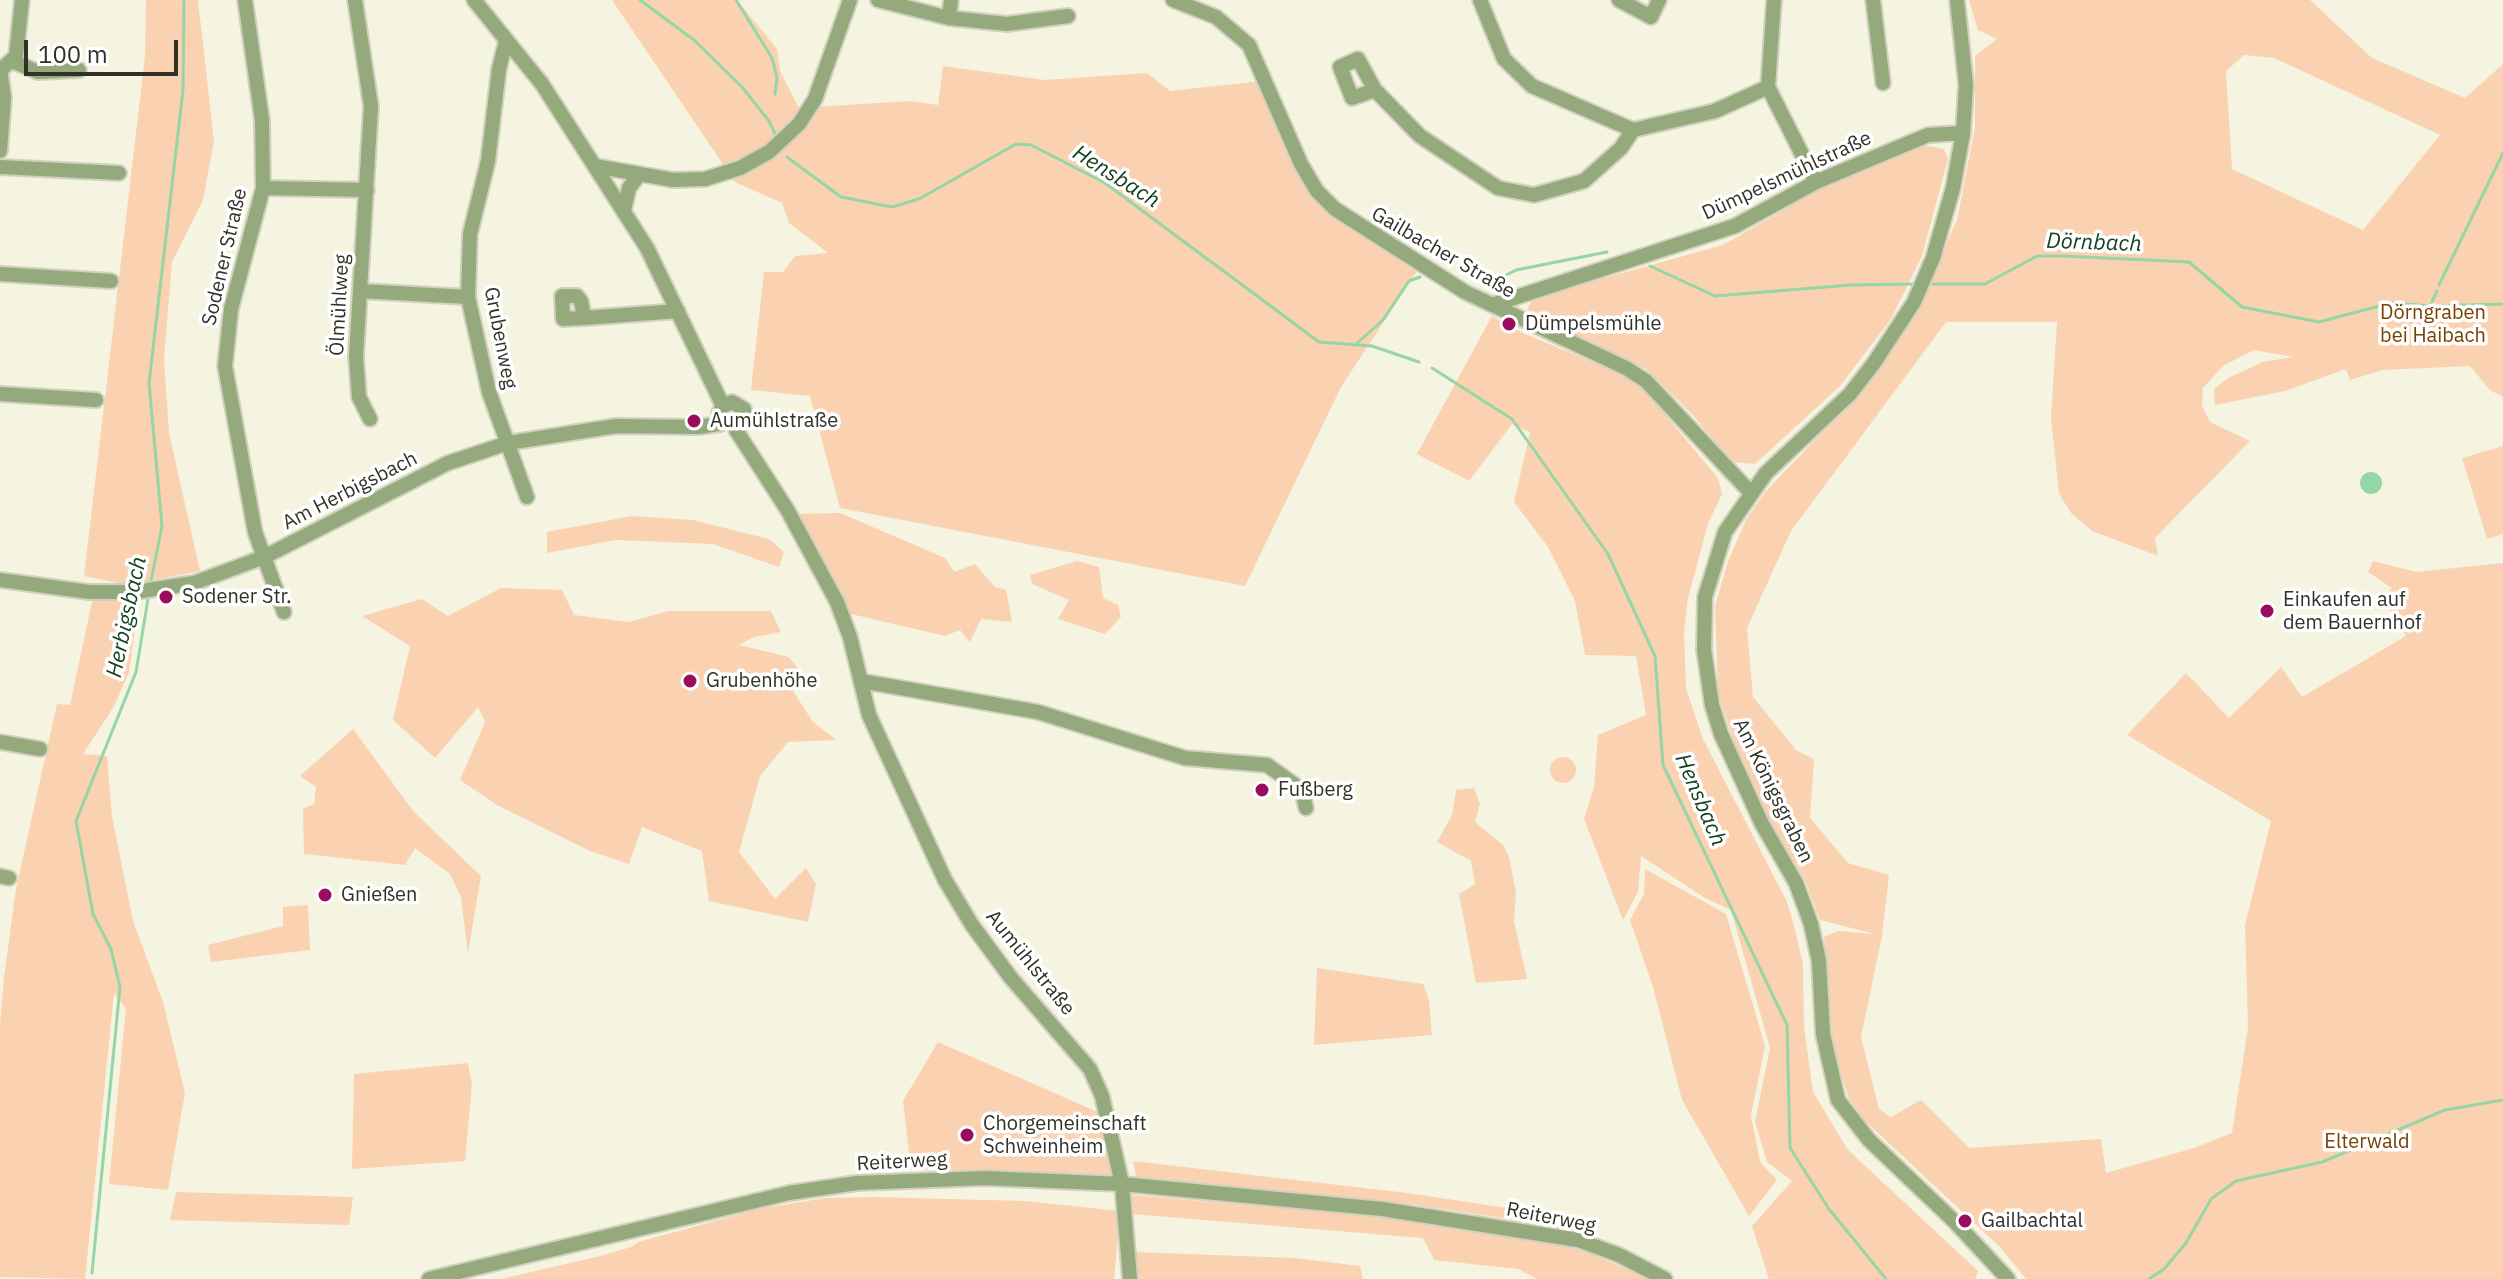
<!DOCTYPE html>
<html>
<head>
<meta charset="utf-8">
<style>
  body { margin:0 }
  #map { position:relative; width:2503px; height:1279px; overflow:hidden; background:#f4f4e0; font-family:"IBM Plex Sans",sans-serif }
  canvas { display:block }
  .scale { position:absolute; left:24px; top:40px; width:154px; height:36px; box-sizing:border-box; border:4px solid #313129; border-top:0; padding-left:10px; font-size:24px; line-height:28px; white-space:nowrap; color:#313129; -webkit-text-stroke:6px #fff; paint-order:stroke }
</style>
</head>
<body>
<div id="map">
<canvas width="2503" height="1279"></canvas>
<div class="scale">100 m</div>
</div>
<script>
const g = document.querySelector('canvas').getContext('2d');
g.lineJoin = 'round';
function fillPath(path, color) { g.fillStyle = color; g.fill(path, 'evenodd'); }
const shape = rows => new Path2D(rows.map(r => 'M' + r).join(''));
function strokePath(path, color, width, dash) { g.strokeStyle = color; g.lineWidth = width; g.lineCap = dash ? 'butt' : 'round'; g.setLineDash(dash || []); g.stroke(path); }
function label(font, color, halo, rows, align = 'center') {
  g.font = font + ' "IBM Plex Sans",sans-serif'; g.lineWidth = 7; g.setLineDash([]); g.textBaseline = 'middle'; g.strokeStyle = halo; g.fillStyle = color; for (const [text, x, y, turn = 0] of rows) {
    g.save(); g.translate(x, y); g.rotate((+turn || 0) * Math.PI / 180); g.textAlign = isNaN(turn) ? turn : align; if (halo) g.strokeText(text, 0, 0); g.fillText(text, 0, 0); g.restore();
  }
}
const green = shape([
  [146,0,198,0,214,141,203,200,172,262,164,358,169,433,200,571,127,585,84,576,145,56],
  [612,0,737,0,777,49,780,71,799,108,910,101,938,105,943,66,1045,80,1147,73,1170,91,1262,81,1326,209,1417,271,1341,387,1245,586,840,508,810,396,751,390,764,272,783,272,795,256,828,253,789,223,782,203,735,182],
  [1969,0,2310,0,2372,58,2465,98,2503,64,2503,397,2490,390,2470,366,2383,370,2350,380,2346,369,2285,391,2215,405,2214,389,2228,378,2263,362,2293,357,2254,350,2223,366,2203,388,2202,406,2210,422,2250,441,2155,538,2158,556,2092,531,2071,513,2059,494,2051,418,2057,322,1946,322,1791,531,1747,628,1753,697,1796,750,1814,759,1810,818,1848,863,1889,875,1882,936,1861,1037,1879,1109,1891,1117,1921,1100,1969,1148,2101,1139,2106,1173,2194,1148,2232,1133,2248,1027,2245,925,2271,821,2127,735,2186,673,2229,718,2281,667,2302,697,2406,636,2383,597,2392,588,2368,572,2373,561,2416,572,2503,563,2503,1279,2026,1279,2001,1248,1865,1121,1849,1099,1833,1047,1824,937,1838,931,1875,934,1820,920,1805,880,1771,823,1736,749,1718,692,1715,606,1728,561,1746,520,1765,492,1857,396,1900,339,1919,306,1957,220,1975,128,1975,56,1997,39,1978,30],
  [2244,55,2274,58,2440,135,2363,230,2232,169,2226,71],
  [1922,145,1944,149,1948,159,1922,256,1891,319,1840,386,1755,464,1732,462,1692,414,1646,369,1592,342,1535,321,1527,309,1533,298,1723,245,1836,180,1897,150],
  [1492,316,1525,334,1617,372,1642,387,1718,478,1722,494,1708,524,1688,598,1684,632,1686,688,1703,739,1787,902,1795,930,1803,964,1804,1027,1813,1092,1848,1150,1978,1271,1975,1279,1769,1279,1752,1226,1792,1181,1767,1162,1755,1122,1770,1048,1731,910,1705,898,1641,856,1638,892,1623,920,1584,819,1594,787,1598,735,1646,715,1636,656,1585,655,1575,601,1548,547,1514,502,1530,432,1512,424,1469,481,1417,454],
  [2503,446,2503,534,2487,539,2462,458],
  [840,513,945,558,954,572,975,564,995,587,1006,590,1012,622,981,619,970,642,960,630,945,636,847,613,795,514],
  [632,516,693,520,769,539,784,552,779,567,713,544,616,540,547,553,547,532],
  [1077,561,1099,567,1103,598,1118,605,1121,617,1105,634,1058,619,1069,600,1032,584,1030,575],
  [501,588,562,590,574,615,629,622,668,611,771,611,781,632,754,637,739,645,789,657,801,672,793,691,813,722,837,740,788,742,760,776,739,852,775,899,806,868,816,884,808,922,709,901,702,851,642,827,629,864,590,851,497,805,460,780,485,722,478,707,435,758,393,720,410,646,362,616,422,599,448,616],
  [93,597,139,599,129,672,113,708,83,754,107,756,112,817,133,921,163,1002,185,1093,168,1190,109,1184,126,1008,114,993,85,1279,0,1277,0,1024,4,977,16,889,57,704,70,705],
  [353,729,414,812,481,876,468,953,461,897,450,874,415,848,405,865,304,854,303,809,314,804,316,787,300,776],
  '1550 770a13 13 0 1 1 26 0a13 13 0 1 1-26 0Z',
  [1474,788,1480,804,1475,822,1503,845,1509,857,1516,893,1514,921,1527,979,1476,983,1459,894,1475,884,1471,861,1437,842,1452,815,1456,790],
  [1645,869,1726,914,1750,995,1765,1046,1751,1115,1760,1162,1777,1180,1749,1216,1682,1100,1653,987,1630,920,1644,894],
  [308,905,310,950,211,962,208,945,283,926,283,907],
  [1317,968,1423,984,1429,1000,1432,1035,1314,1045],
  [938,1042,1100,1113,1113,1177,1038,1172,911,1170,903,1101],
  [468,1063,472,1085,465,1161,352,1169,354,1074],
  [1133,1161,1407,1193,1541,1213,1554,1226,1411,1204,1136,1178],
  [176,1192,353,1197,349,1225,170,1220],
  [1131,1195,1376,1216,1480,1229,1569,1244,1649,1279,1537,1279,1518,1269,1434,1260,1423,1238,1132,1214],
  [874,1197,1025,1201,1120,1211,1114,1279,501,1279,600,1256,631,1247,638,1242,759,1209,825,1198],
  [1135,1252,1295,1258,1360,1266,1363,1279,1137,1279]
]);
const water = shape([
  '2360 483a11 11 0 1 1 22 0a11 11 0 1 1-22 0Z'
]);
const stream = shape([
  [640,0,694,40,742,87,769,121,775,134],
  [736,0,772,58,777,77,775,94],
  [787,157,841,197,892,207,919,199,1016,144,1031,145,1105,183,1319,342,1372,346,1419,362],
  [1650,266,1715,296,1851,285,1914,284],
  [1926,284,1985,284,2037,256,2064,256,2189,262,2242,307,2319,322,2387,304],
  [1487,285,1516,270,1607,252],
  [2439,285,2503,153],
  [2393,303,2430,306,2503,304],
  [2430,306,2437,291],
  [1355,345,1383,320,1409,281,1420,277],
  [1432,368,1512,419,1608,554,1655,656,1663,765,1787,1025,1790,1148,1829,1209,1886,1279],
  [150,586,162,526,149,383,183,90,184,0],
  [92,1273,120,987,111,949,93,914,76,821,136,672,149,593],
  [2149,1279,2164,1269,2186,1243,2211,1199,2236,1181,2322,1162,2445,1110,2503,1100]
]);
const minor = shape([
  [245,0,262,120,263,188,231,309,225,366,255,532,284,612],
  [355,0,371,106,356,357,359,397,370,419],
  [474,0,542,84,647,248,723,406,719,413,720,424],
  [878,0,949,18,1007,24,1068,16],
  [1173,0,1216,17,1249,45,1301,164,1317,191,1335,209,1465,292,1626,368,1646,381,1750,492],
  [1480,0,1504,59,1532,86,1633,130,1715,111,1768,87],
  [1619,0,1651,17,1659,0],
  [1774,0,1768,87,1816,182],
  [1873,0,1883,83],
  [1957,0,1966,85,1963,133,1953,188,1933,258,1914,302,1874,363,1850,394,1766,473,1725,532,1705,597,1704,650,1712,705,1721,734,1762,824,1796,883,1811,924,1819,961,1823,1034,1838,1100,1869,1140,1955,1222,2008,1279],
  [949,18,951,0],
  [506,41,499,69,488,161,470,234,468,297,489,392,527,497],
  [12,61,38,72,79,70],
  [0,69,4,98,0,151],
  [1,70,16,56,22,0],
  [1375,90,1352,98,1340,67,1358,59,1375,90,1420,136,1498,188,1534,195,1584,181,1621,148,1633,130],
  [595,166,673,180,705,179,740,168,769,152,799,124,815,99,850,0],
  [0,167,119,173],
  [263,188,367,190],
  [624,210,629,188,638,176],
  [0,274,111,281],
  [360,291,468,297],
  [1492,305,1735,226,1816,182,1928,135,1963,133],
  [584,318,563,319,562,296,577,296,581,301,584,318,678,311],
  [0,394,96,400],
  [723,406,732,402,744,409,746,419,736,430],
  [736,430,788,511,837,602,850,637,869,715,945,880,972,925,1011,978,1090,1069,1102,1096,1122,1184,1130,1279],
  [0,580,89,592,135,592,194,583,264,557,448,463,508,443,616,426,698,427,720,424],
  [861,681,1038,712,1185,758,1267,765,1302,790,1306,808],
  [0,742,40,749],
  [0,876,9,878],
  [429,1279,789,1193,857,1183,985,1178,1122,1184,1382,1209,1578,1240,1619,1255,1665,1279]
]);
const markers = [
  [1509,324,8,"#9a0c5d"],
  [694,421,8,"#9a0c5d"],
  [166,597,8,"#9a0c5d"],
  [2267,611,8,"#9a0c5d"],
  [690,681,8,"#9a0c5d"],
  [1262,790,8,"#9a0c5d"],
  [325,895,8,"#9a0c5d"],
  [967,1135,8,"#9a0c5d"],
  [1965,1221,8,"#9a0c5d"]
];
const streetNames = [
  ["Dümpelsmühlstraße",1787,176,-25],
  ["Gailbacher Straße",1443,253,30],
  ["Sodener Straße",225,257,-77],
  ["Ölmühlweg",340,305,-87],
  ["Grubenweg",500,338,79],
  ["Am Herbigsbach",350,491,-27],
  ["Am Königsgraben",1773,791,64],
  ["Aumühlstraße",1030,963,51],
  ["Reiterweg",902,1162,-3],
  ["Reiterweg",1551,1218,11]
];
const parkNames = [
  ["Dörngraben",2433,313],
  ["bei Haibach",2433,336],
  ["Elterwald",2367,1142]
];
const poiNames = [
  ["Dümpelsmühle",1525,324],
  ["Aumühlstraße",710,421],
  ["Sodener Str.",182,597],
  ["Einkaufen auf",2283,600],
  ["dem Bauernhof",2283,623],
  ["Grubenhöhe",706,681],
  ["Fußberg",1278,790],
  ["Gnießen",341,895],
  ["Chorgemeinschaft",983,1124],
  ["Schweinheim",983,1147],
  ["Gailbachtal",1981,1221]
];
const waterNames = [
  ["Hensbach",1116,177,32],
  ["Dörnbach",2094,243,2],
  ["Herbigsbach",127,617,-78],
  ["Hensbach",1700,800,67]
];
fillPath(green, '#fbd2b1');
fillPath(water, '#96d5a4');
strokePath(stream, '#96d5a4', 3);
strokePath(minor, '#d1d1bf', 18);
strokePath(minor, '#95aa7c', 14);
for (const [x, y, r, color] of markers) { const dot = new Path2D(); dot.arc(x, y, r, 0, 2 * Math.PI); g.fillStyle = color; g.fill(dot); strokePath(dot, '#fff', 3); }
label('20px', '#313129', '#fff', streetNames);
label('20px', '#764102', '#fff', parkNames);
label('20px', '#313129', '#fff', poiNames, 'left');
label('italic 22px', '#134122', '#fff', waterNames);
</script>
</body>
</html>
